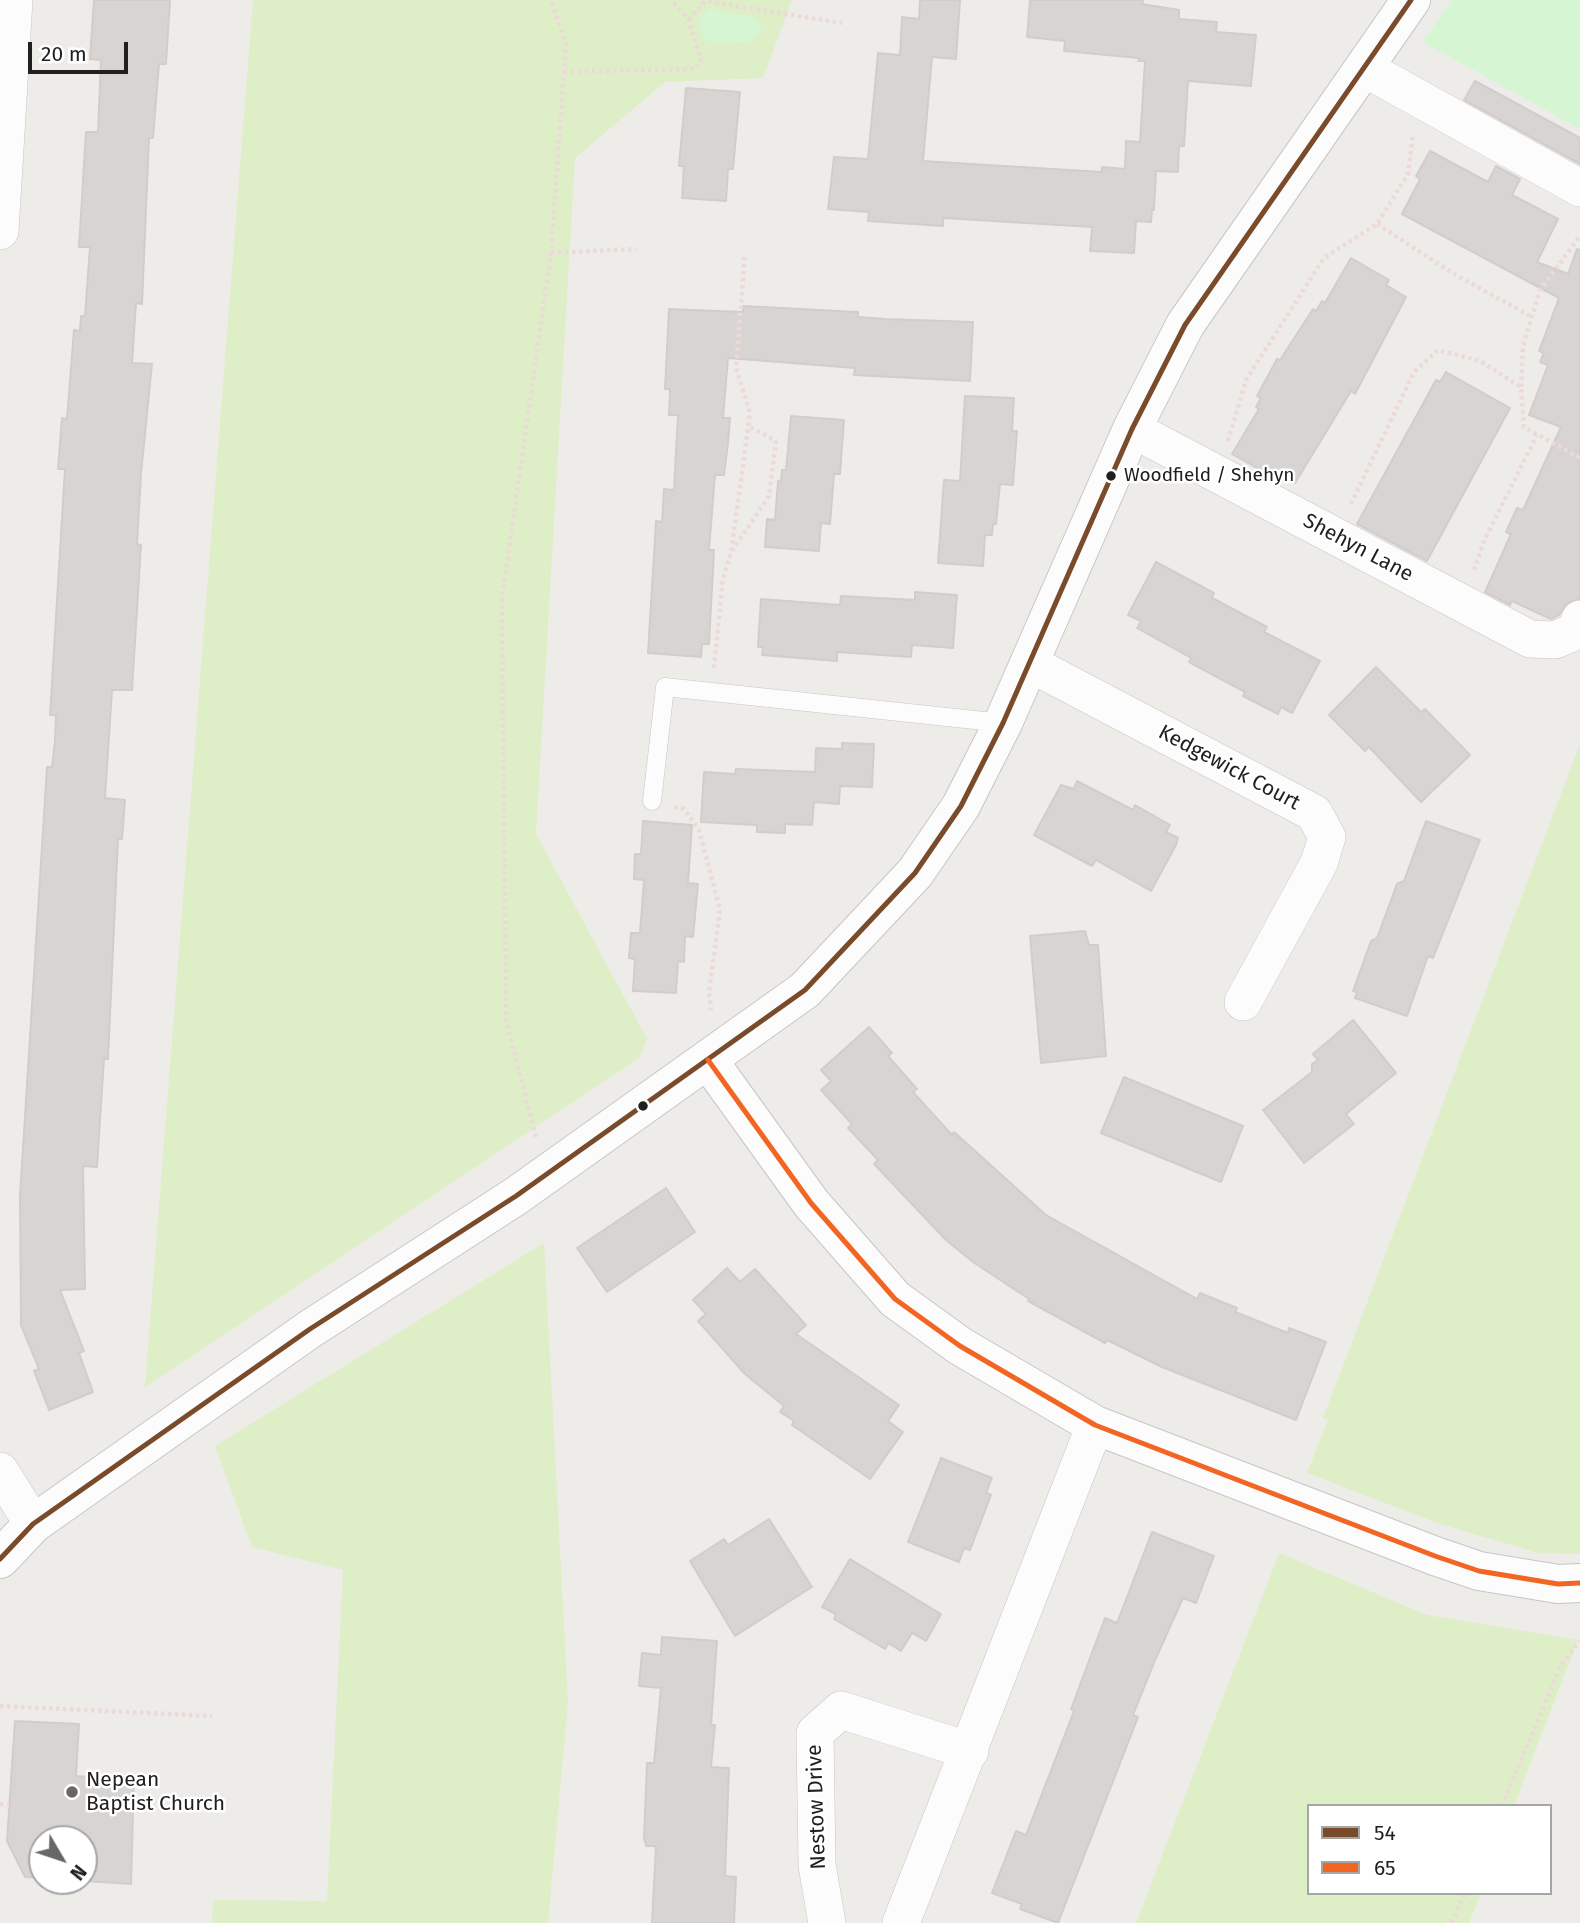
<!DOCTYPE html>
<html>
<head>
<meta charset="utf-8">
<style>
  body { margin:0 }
  #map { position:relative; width:1580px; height:1923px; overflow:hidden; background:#eeece9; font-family:"Fira Sans",sans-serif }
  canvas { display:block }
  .legend { position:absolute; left:1307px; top:1804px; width:245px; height:91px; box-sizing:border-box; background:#fff; border:2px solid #a6a6a6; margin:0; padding:9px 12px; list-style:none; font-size:21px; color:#202020 }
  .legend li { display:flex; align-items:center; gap:14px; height:35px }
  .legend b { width:35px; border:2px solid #a6a6a6 }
  .north { position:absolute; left:28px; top:1825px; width:70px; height:70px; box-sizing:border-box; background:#fff; border:2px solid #a6a6a6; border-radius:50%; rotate:129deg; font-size:19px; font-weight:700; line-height:28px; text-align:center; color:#202020 }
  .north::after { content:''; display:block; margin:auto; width:24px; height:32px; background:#686766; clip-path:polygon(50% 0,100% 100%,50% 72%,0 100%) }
  .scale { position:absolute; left:28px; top:42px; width:100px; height:32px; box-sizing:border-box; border:4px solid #202020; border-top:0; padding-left:9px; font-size:21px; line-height:24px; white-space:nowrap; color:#202020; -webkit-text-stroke:5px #fff; paint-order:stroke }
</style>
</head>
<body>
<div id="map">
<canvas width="1580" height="1923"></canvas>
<ul class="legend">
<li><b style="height:9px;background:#7a4b2a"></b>54</li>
<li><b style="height:9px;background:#f26522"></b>65</li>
</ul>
<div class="north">N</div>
<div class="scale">20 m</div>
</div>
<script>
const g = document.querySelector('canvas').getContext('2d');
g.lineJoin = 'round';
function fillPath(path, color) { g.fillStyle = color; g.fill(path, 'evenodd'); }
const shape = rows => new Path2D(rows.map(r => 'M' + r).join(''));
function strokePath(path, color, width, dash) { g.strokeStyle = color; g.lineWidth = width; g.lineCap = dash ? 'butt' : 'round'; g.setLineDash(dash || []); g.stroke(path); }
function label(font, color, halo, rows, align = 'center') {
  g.font = font + ' "Fira Sans",sans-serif'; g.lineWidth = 5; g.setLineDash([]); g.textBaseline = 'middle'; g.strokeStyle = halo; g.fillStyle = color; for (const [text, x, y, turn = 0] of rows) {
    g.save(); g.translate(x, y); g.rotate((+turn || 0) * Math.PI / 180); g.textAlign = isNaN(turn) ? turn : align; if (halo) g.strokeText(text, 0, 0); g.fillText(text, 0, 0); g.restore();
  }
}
const grass = shape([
  [253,0,792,0,763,78,665,82,575,158,536,834,647,1039,639,1058,145,1387],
  [1580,744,1580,1554,1538,1553,1437,1523,1307,1473,1328,1420,1323,1418],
  [544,1243,568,1702,548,1923,212,1923,213,1900,327,1901,343,1570,252,1547,215,1446],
  [1279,1553,1427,1615,1578,1640,1514,1806,1309,1806,1309,1893,1481,1893,1469,1923,1136,1923]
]);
const park = shape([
  [1451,0,1580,0,1580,129,1423,42],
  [709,9,754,17,763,31,749,42,704,41,698,20]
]);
const building = shape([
  [94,0,170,0,166,64,159,64,153,138,149,138,142,304,136,303,132,363,152,364,141,474,137,544,141,545,132,690,112,690,105,798,125,800,122,839,118,839,108,1059,104,1059,97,1167,83,1166,85,1289,60,1290,84,1351,79,1353,93,1392,49,1410,34,1371,39,1369,21,1325,20,1196,47,767,52,767,55,741,56,715,50,715,65,469,58,469,62,418,67,419,74,330,80,331,81,316,85,316,90,247,79,247,86,132,98,132,101,60,90,59,94,0],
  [920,0,960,0,956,59,932,57,923,161,1102,172,1102,167,1125,169,1126,141,1140,142,1145,61,1138,61,1139,58,1064,51,1065,41,1027,37,1030,0,1143,0,1142,4,1179,10,1179,19,1217,22,1216,32,1256,35,1251,86,1188,81,1184,146,1179,146,1178,172,1156,171,1154,210,1152,210,1151,222,1136,221,1134,253,1090,251,1092,227,943,218,943,226,868,221,869,212,828,209,834,157,868,159,878,53,900,55,902,17,919,19,920,0],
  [1475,81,1580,138,1580,164,1464,100,1475,81],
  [686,88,740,92,733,169,728,169,726,201,682,198,684,166,679,166,686,88],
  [1430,151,1488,182,1496,166,1520,179,1512,195,1558,219,1537,262,1568,274,1577,249,1580,250,1580,599,1567,603,1559,615,1551,619,1512,601,1510,605,1485,592,1511,534,1506,532,1517,508,1523,510,1561,427,1529,415,1548,365,1540,362,1544,353,1539,351,1559,298,1402,214,1420,179,1416,176,1430,151],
  [1351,258,1389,280,1386,285,1406,297,1355,394,1351,391,1295,483,1274,471,1271,476,1232,454,1259,409,1256,407,1261,398,1257,396,1277,359,1280,360,1313,309,1316,311,1322,301,1325,303,1351,258],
  [743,306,858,312,858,317,885,319,973,322,970,381,854,375,855,368,728,358,723,418,730,418,728,443,724,475,715,475,709,550,714,550,709,644,702,644,701,657,648,653,656,521,662,522,664,489,674,490,678,415,669,415,670,389,665,389,669,309,743,312,743,306],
  [1446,372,1510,408,1427,561,1357,524,1436,380,1440,382,1446,372],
  [965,396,1014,398,1012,431,1017,431,1013,485,1000,484,996,524,993,524,992,535,985,535,983,566,938,563,944,480,960,481,965,396],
  [791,416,844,420,840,474,834,474,830,524,821,523,819,551,765,547,767,519,775,520,778,481,781,481,782,470,786,470,791,416],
  [1156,562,1214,593,1212,598,1267,627,1264,632,1320,661,1292,713,1281,707,1278,714,1243,696,1245,692,1189,662,1191,658,1137,628,1141,621,1128,615,1156,562],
  [915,592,957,595,953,648,912,645,911,657,837,652,837,661,762,655,763,647,758,647,761,599,840,605,841,596,915,600,915,592],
  [1376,667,1421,712,1425,709,1470,755,1421,802,1369,747,1365,751,1329,715,1376,667],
  [842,743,874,744,872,787,840,786,839,804,814,802,812,825,785,824,785,833,757,832,757,825,701,822,704,772,735,774,736,769,815,772,816,748,842,749,842,743],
  [1077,781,1133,810,1135,805,1170,825,1166,832,1178,838,1176,845,1151,891,1096,860,1092,866,1034,835,1061,785,1074,789,1077,781],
  [643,821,692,825,688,883,698,884,693,937,685,936,684,962,678,961,676,993,633,991,635,959,629,958,631,933,640,933,644,880,634,879,635,854,641,854,643,821],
  [1426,821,1480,840,1433,958,1428,956,1407,1016,1355,998,1357,992,1353,991,1371,941,1377,938,1397,884,1404,881,1426,821],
  [1085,931,1089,945,1098,945,1106,1056,1041,1063,1030,936,1085,931],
  [1353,1020,1396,1073,1346,1114,1354,1124,1304,1163,1263,1110,1312,1072,1312,1064,1318,1060,1313,1054,1353,1020],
  [869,1027,892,1053,888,1056,917,1089,913,1092,952,1135,954,1132,1046,1215,1197,1299,1200,1293,1237,1308,1235,1312,1288,1333,1289,1328,1326,1342,1296,1420,1162,1367,1107,1340,1105,1343,1028,1301,1029,1299,973,1262,946,1240,874,1164,878,1160,848,1128,852,1124,821,1090,831,1081,821,1070,869,1027],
  [1124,1077,1243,1126,1221,1182,1101,1133,1124,1077],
  [666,1188,695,1232,607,1292,577,1248,666,1188],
  [727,1268,740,1282,755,1269,806,1325,796,1334,899,1405,888,1421,903,1432,870,1479,792,1425,794,1421,780,1412,784,1406,745,1374,698,1321,706,1314,693,1300,727,1268],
  [941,1458,992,1478,986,1493,991,1495,980,1524,970,1550,964,1548,959,1562,908,1542,941,1458],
  [769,1519,812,1587,735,1636,690,1561,724,1539,728,1545,769,1519],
  [1152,1532,1214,1556,1196,1603,1183,1598,1156,1658,1133,1715,1138,1717,1058,1923,1020,1909,1022,1904,992,1893,1016,1831,1026,1835,1074,1711,1071,1709,1105,1618,1117,1623,1152,1532],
  [850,1559,941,1614,926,1641,912,1633,901,1651,888,1643,885,1649,834,1619,836,1614,822,1607,850,1559],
  [662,1637,717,1641,711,1725,715,1725,711,1767,729,1768,725,1876,736,1877,734,1923,652,1923,656,1846,646,1846,644,1838,647,1763,654,1763,661,1688,639,1686,642,1653,661,1655,662,1637],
  [15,1721,79,1724,76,1776,134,1780,131,1884,84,1881,84,1839,42,1839,42,1878,25,1877,7,1841,15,1721]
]);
const path = shape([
  [689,20,705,1,842,23],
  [564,72,695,69,701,61,689,20,671,0],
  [1377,224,1454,274,1532,317],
  [551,253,636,249],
  [1521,387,1523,346,1540,290,1580,236],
  [1228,441,1246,380,1324,258,1377,224,1408,174,1413,135],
  [1351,504,1414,372,1438,350,1480,361,1521,387,1524,427,1580,458],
  [732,551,769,496,776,441,748,426],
  [1474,570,1484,541,1537,435],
  [714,668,723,578,731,553,750,413,736,368,745,254],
  [674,807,684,809,699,830,720,910,709,993,711,1010],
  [536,1137,506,1020,502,597,551,253,566,43,551,0],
  [0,1706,212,1716],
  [0,1804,9,1805],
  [1502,1806,1561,1665,1580,1641],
  [1452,1923,1465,1893]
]);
const service = shape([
  [652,801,665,687,1003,723]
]);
const minor = shape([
  [1364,68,1580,188],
  [0,231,14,0],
  [1132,429,1530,639,1555,640,1576,631,1580,619],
  [1029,663,1314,813,1327,837,1319,863,1243,1002],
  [0,1471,33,1524],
  [827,1923,817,1865,815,1733,841,1710,970,1751],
  [901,1923,1095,1425]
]);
const tertiary = shape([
  [708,1060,811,1203,895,1299,960,1346,1095,1425,1435,1556,1479,1571,1558,1584,1580,1583],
  [0,1559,33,1524,310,1329,516,1196,805,990,915,873,961,806,1003,723,1132,429,1185,325,1411,0]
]);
const bus1 = shape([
  [0,1559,33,1524,310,1329,516,1196,805,990,915,873,961,806,1003,723,1132,429,1185,325,1411,0]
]);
const bus2 = shape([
  [708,1060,811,1203,895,1299,960,1346,1095,1425,1435,1556,1479,1571,1558,1584,1580,1583]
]);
const markers = [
  [1111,476,6,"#202020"],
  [643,1106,6,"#202020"],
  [72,1792,7,"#686766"]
];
const busNames = [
  ["Woodfield / Shehyn",1124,476]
];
const streetNames = [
  ["Shehyn Lane",1358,548,28],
  ["Kedgewick Court",1229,768,28],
  ["Nestow Drive",817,1807,-92]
];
const poiNames = [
  ["Nepean",86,1780],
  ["Baptist Church",86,1804]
];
fillPath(grass, '#deeec6');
fillPath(park, '#d5f5d3');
fillPath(building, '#d7d4d2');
strokePath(building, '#d2cdca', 2);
strokePath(service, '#c7c6c5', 19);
strokePath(minor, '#c7c6c5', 38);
strokePath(tertiary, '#c7c6c5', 40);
strokePath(path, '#ecdad9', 4.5, [3.5, 3.5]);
strokePath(service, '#fcfcfc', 18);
strokePath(minor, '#fcfcfc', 37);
strokePath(tertiary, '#fcfcfc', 38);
strokePath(bus1, '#7a4b2a', 5);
strokePath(bus2, '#f26522', 5);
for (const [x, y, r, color] of markers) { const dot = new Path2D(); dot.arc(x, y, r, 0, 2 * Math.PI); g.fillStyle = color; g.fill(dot); strokePath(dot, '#fff', 2.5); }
label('19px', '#202020', '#fff', busNames, 'left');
label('21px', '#202020', '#fff', streetNames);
label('21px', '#202020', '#fff', poiNames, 'left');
</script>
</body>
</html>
